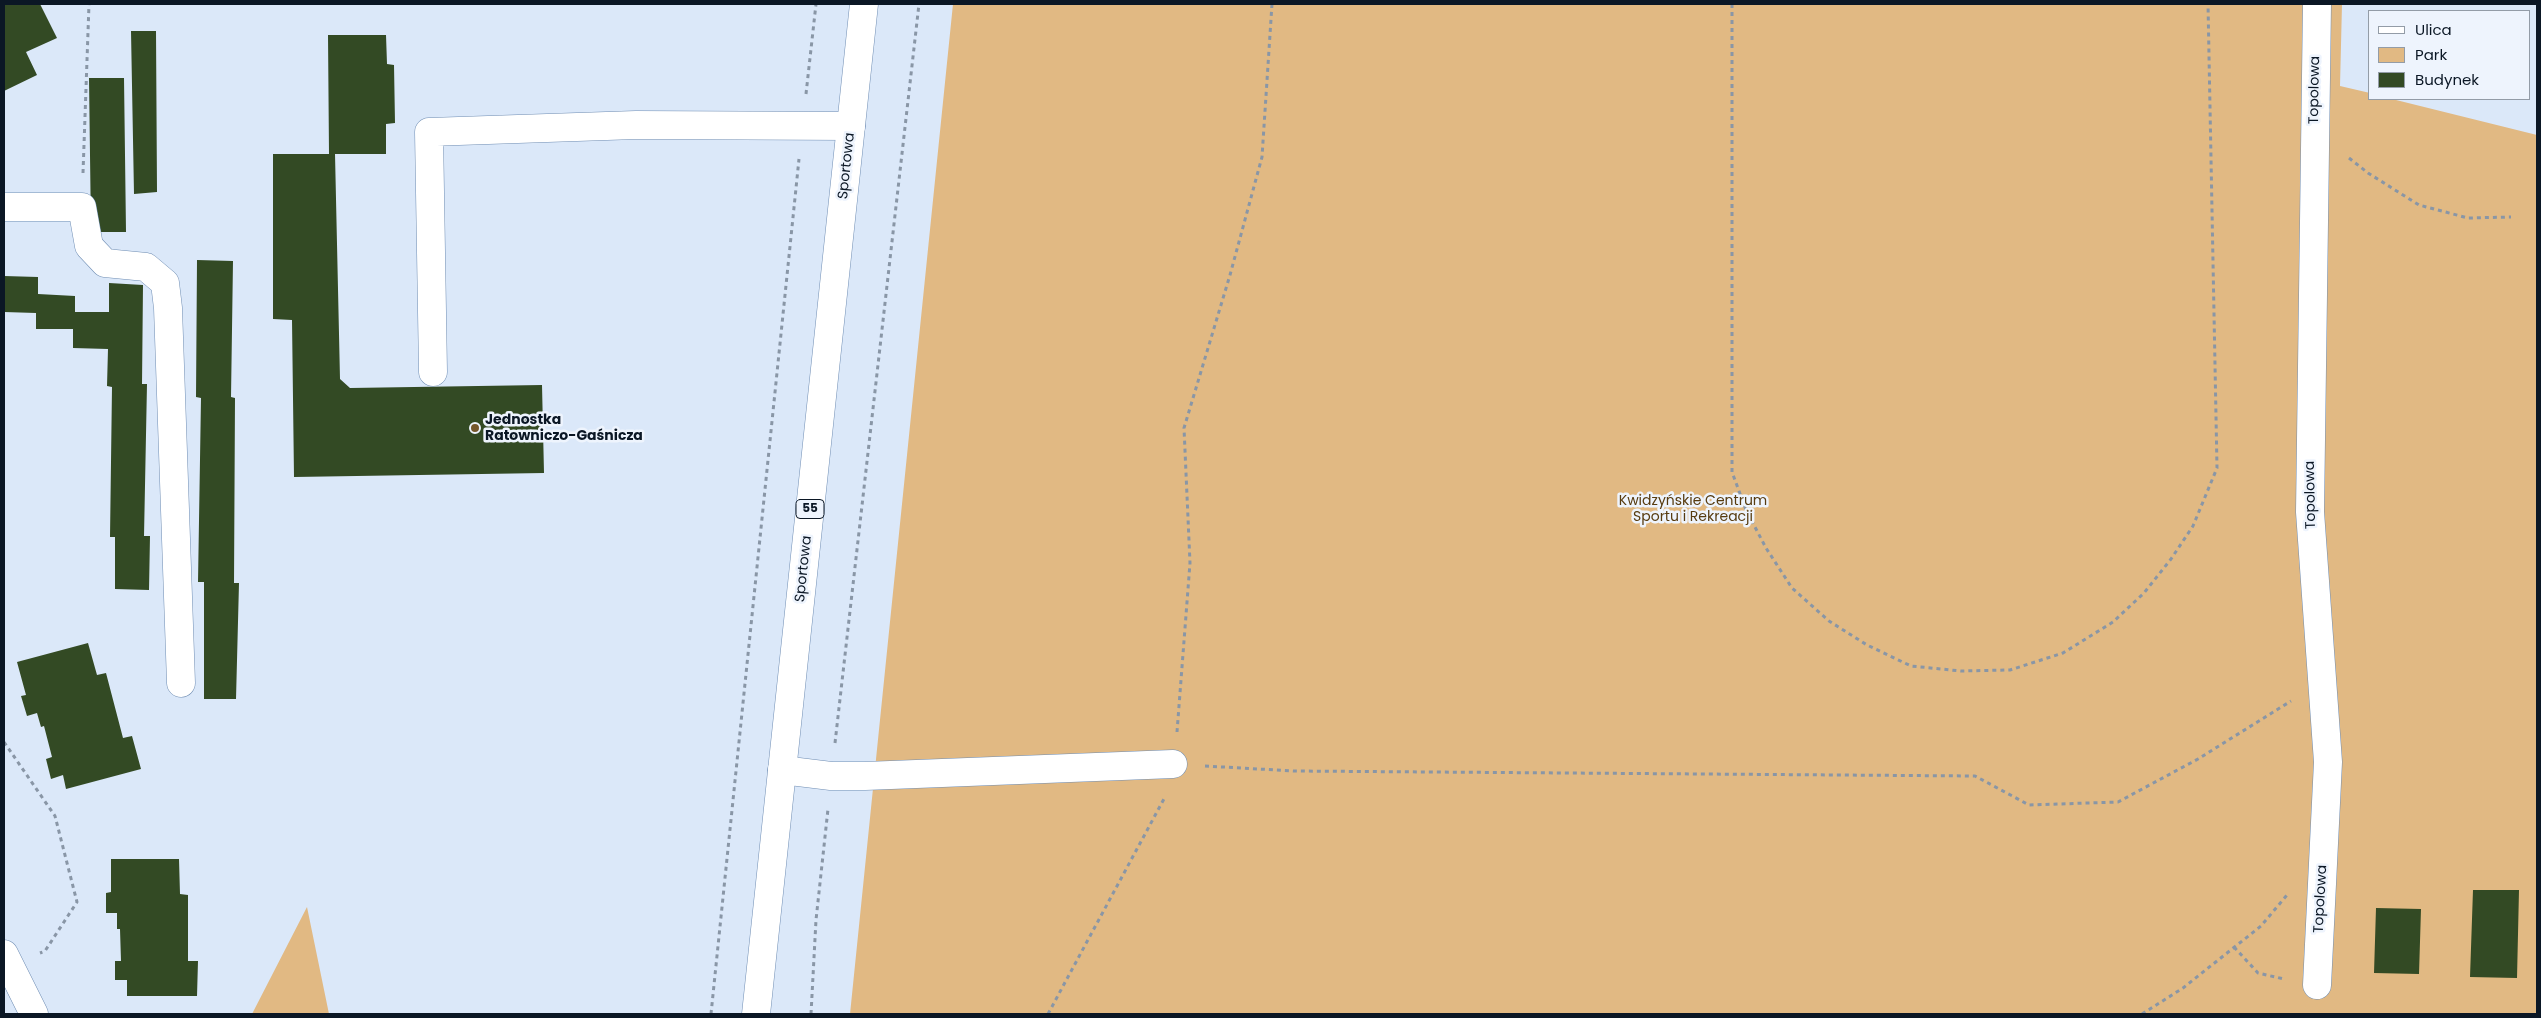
<!DOCTYPE html>
<html>
<head>
<meta charset="utf-8">
<style>
  body { margin:0 }
  #map { position:relative; width:2541px; height:1018px; overflow:hidden; background:#dbe8f9; font-family:Poppins,sans-serif }
  canvas { display:block }
  .frame { position:absolute; inset:0; border:5px solid #0b1725; pointer-events:none }
  .legend { position:absolute; left:2368px; top:10px; width:162px; height:90px; box-sizing:border-box; background:#eef4fd; border:1px solid #939ca7; margin:0; padding:6px 9px; list-style:none; font-size:15px; color:#0b1725 }
  .legend li { display:flex; align-items:center; gap:10px; height:25px }
  .legend b { width:25px; border:1px solid #939ca7 }
</style>
</head>
<body>
<div id="map">
<canvas width="2541" height="1018"></canvas>
<div class="frame"></div>
<ul class="legend">
<li><b style="height:6px;background:#fff"></b>Ulica</li>
<li><b style="height:14px;background:#e1b983"></b>Park</li>
<li><b style="height:14px;background:#334a24"></b>Budynek</li>
</ul>
</div>
<script>
const g = document.querySelector('canvas').getContext('2d');
g.lineJoin = 'round';
function fillPath(path, color) { g.fillStyle = color; g.fill(path, 'evenodd'); }
const shape = rows => new Path2D(rows.map(r => 'M' + r).join(''));
function strokePath(path, color, width, dash) { g.strokeStyle = color; g.lineWidth = width; g.lineCap = dash ? 'butt' : 'round'; g.setLineDash(dash || []); g.stroke(path); }
function label(font, color, halo, rows, align = 'center') {
  g.font = font + ' Poppins,sans-serif'; g.lineWidth = 5; g.setLineDash([]); g.textBaseline = 'middle'; g.strokeStyle = halo; g.fillStyle = color; for (const [text, x, y, turn = 0] of rows) {
    g.save(); g.translate(x, y); g.rotate((+turn || 0) * Math.PI / 180); g.textAlign = isNaN(turn) ? turn : align; if (halo) g.strokeText(text, 0, 0); g.fillText(text, 0, 0); g.restore();
  }
}
const green = shape([
  [953,4,2342,4,2340,86,2370,93,2370,99,2392,99,2537,135,2537,1014,850,1014],
  [307,907,329,1014,252,1014]
]);
const building = shape([
  [4,4,40,4,57,38,26,52,37,75,4,91],
  [131,31,156,31,157,192,134,194],
  [328,35,386,35,387,64,394,65,395,123,386,124,386,154,335,154,340,379,350,388,542,385,544,473,294,477,292,320,273,319,273,154,329,154],
  [89,78,124,78,126,232,91,232],
  [197,260,233,261,231,397,235,398,234,583,239,583,236,699,204,699,204,582,198,582,201,398,196,397],
  [4,276,38,277,38,294,75,296,75,312,109,312,109,283,143,285,142,384,147,384,144,536,150,536,149,590,115,589,115,537,110,537,112,387,107,386,108,349,73,348,73,329,36,329,36,313,4,312],
  [88,643,97,675,106,673,123,738,132,736,141,769,66,789,63,775,51,779,46,759,52,757,44,726,41,727,37,713,27,716,21,696,26,695,17,662],
  [111,859,179,859,180,894,188,895,188,961,198,961,197,996,127,996,127,980,115,980,115,961,121,961,120,929,117,929,117,913,106,913,106,893,111,892],
  [2473,890,2519,890,2517,978,2470,977],
  [2376,908,2421,909,2419,974,2374,973]
]);
const path = shape([
  [1732,4,1732,472,1746,510,1766,548,1792,588,1829,621,1867,645,1911,666,1961,671,2010,670,2063,653,2113,622,2144,593,2171,559,2193,526,2217,468,2208,4],
  [806,94,816,4],
  [2349,158,2368,173,2419,205,2468,218,2511,217],
  [83,173,89,4],
  [1177,732,1190,563,1184,428,1230,275,1262,157,1272,4],
  [4,742,55,816,77,902,45,951,40,953],
  [835,743,919,4],
  [1205,766,1294,771,1975,776,2029,805,2118,802,2198,759,2291,701],
  [2234,947,2258,973,2284,979],
  [711,1014,799,159],
  [811,1014,816,920,828,809],
  [1048,1014,1165,797],
  [2142,1014,2183,988,2261,926,2287,895]
]);
const minor = shape([
  [2317,4,2310,512,2328,762,2317,985],
  [4,207,82,207,89,246,105,263,146,267,165,283,168,308,181,683],
  [433,372,429,132,636,125,851,126],
  [782,770,831,776,865,776,1173,764],
  [4,954,34,1014]
]);
const major = shape([
  [756,1014,864,4]
]);
const markers = [
  [475,428,5,"#75572b"]
];
const shields = [
  [810,509,28]
];
const shieldNames = [
  ["55",810,509]
];
const streetNames = [
  ["Topolowa",2315,90,-89],
  ["Sportowa",847,166,-84],
  ["Topolowa",2311,495,-91],
  ["Sportowa",804,569,-84],
  ["Topolowa",2321,899,-87]
];
const poiNames = [
  ["Jednostka",485,420],
  ["Ratowniczo-Gaśnicza",485,436]
];
const parkNames = [
  ["Kwidzyńskie Centrum",1693,501],
  ["Sportu i Rekreacji",1693,517]
];
fillPath(green, '#e1b983');
fillPath(building, '#334a24');
strokePath(minor, '#6f8db3', 29);
strokePath(major, '#6f8db3', 29);
strokePath(path, '#8996a6', 3, [4, 4]);
strokePath(minor, '#fff', 28);
strokePath(major, '#fff', 28);
for (const [x, y, r, color] of markers) { const dot = new Path2D(); dot.arc(x, y, r, 0, 2 * Math.PI); g.fillStyle = color; g.fill(dot); strokePath(dot, '#eef4fd', 2); }
for (const [x, y, w] of shields) { const box = new Path2D(); box.roundRect(x - w / 2, y - 9.5, w, 19, 4); g.fillStyle = '#eef4fd'; g.fill(box); strokePath(box, '#0b1725', 1); }
label('bold 12px', '#0b1725', null, shieldNames);
label('14px', '#0b1725', '#eef4fd', streetNames);
label('bold 14px', '#0b1725', '#eef4fd', poiNames, 'left');
label('14px', '#573b0f', '#eef4fd', parkNames);
</script>
</body>
</html>
